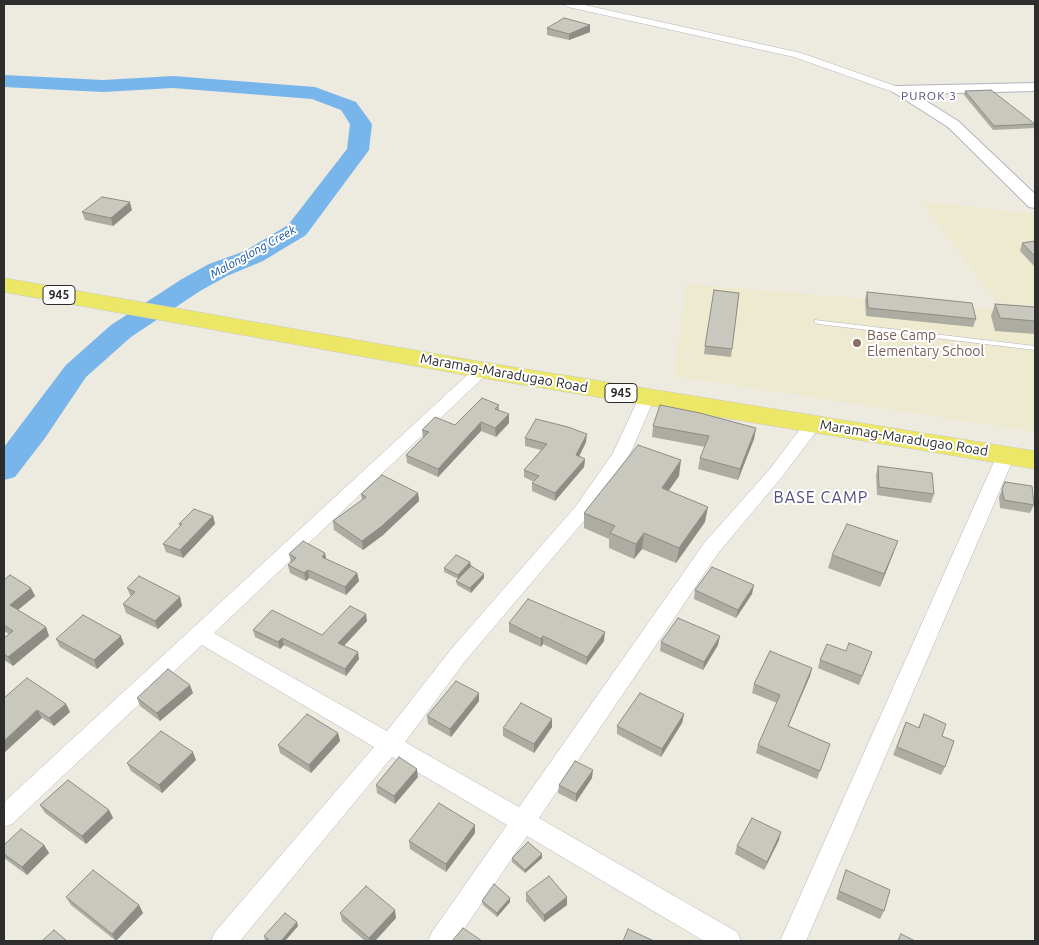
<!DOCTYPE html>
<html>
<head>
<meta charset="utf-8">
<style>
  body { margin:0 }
  #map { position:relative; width:1039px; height:945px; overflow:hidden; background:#edeae0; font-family:Ubuntu,sans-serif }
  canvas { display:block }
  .frame { position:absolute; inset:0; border:5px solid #2d2d2d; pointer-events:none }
</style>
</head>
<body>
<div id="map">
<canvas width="1039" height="945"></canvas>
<div class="frame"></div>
</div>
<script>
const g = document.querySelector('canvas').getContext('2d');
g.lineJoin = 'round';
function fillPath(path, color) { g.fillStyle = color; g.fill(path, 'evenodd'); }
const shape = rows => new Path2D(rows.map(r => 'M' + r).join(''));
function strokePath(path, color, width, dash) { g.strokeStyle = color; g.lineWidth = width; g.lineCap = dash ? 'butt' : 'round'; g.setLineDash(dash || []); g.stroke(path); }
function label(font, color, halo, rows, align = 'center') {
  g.font = font + ' Ubuntu,sans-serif'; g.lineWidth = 4; g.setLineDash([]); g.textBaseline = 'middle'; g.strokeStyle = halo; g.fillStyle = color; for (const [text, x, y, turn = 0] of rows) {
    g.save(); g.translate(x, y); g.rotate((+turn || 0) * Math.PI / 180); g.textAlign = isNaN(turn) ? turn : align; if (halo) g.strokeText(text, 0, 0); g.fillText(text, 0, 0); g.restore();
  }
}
const education = shape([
  [920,201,1035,214,1035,432,674,376,686,284,1003,310]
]);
const river = shape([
  [4,75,103,80,173,76,315,87,356,102,372,124,369,150,306,235,263,261,227,276,200,291,131,337,86,377,45,438,15,477,4,480,4,447,66,365,111,325,182,279,209,264,245,251,288,225,347,149,350,124,341,110,312,99,173,88,103,92,4,87,4,75]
]);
const service = shape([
  [815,320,1035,346,1035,350,818,324,814,322,815,320]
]);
const minor = shape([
  [563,4,580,4,801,53,901,88,903,90,901,92,893,92,794,57,568,7,563,4],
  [482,365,488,367,490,370,488,373,214,633,387,731,452,648,576,506,613,453,641,393,647,392,653,393,655,397,630,454,588,516,466,660,405,742,519,807,705,542,769,470,807,420,813,419,819,420,821,424,819,428,781,478,719,552,539,818,737,932,741,941,704,941,527,836,456,941,428,941,432,932,507,825,392,757,240,941,211,941,215,932,374,747,202,645,12,824,4,827,4,802,476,367,482,365],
  [1006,449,1012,451,1015,455,806,941,780,941,997,455,1000,451,1006,449]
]);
const tertiary = shape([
  [1035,83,1035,91,915,94,958,121,1035,194,1035,208,1029,207,948,127,890,90,892,87,897,86,1035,83]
]);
const primary = shape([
  [4,278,482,362,1035,451,1035,469,482,378,4,292,4,278]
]);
const wall = shape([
  [590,25,590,32,569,40,547,35,547,28],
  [965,91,1035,124,1035,128,993,130,964,95],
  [132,210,113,226,85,220,82,212],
  [1035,241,1035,267,1020,251,1022,243],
  [867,292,976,319,973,327,866,316,865,300],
  [739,293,731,357,704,354,705,346],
  [995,304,1035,307,1035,334,995,331,991,316],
  [499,405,499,410,509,423,496,437,481,431,438,477,407,463,406,455,423,438,422,430,455,425],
  [653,426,756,428,754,439,738,480,698,469,700,458,705,447,652,437],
  [525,438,586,442,579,456,585,459,584,467,555,501,532,491,532,483,534,482,524,477,524,470,541,450,525,446],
  [878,466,934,494,931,503,877,495,876,475],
  [679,476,668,491,705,522,676,563,642,549,634,559,609,548,609,539,584,528,584,513],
  [1005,482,1034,505,1030,513,1000,508,999,497],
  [418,493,419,501,383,535,363,550,334,530,333,521,362,500,361,494],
  [213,516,215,524,183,558,166,552,163,544,180,526,179,524],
  [289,554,326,559,357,573,359,581,346,595,309,578,306,581,290,573,288,565,291,563],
  [893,554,880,587,828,568,832,555],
  [470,562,471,566,484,578,471,593,457,585,456,581,458,579,444,572,444,568],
  [4,580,35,596,18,610,46,627,49,636,13,666,4,660,4,638,9,634,4,631],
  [127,588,180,597,182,606,158,629,126,613,123,604,131,597],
  [695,590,752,594,736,618,694,599],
  [367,621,344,646,359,659,346,676,284,645,280,649,255,637,253,630,322,635],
  [509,623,604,641,586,665,543,644,541,647,509,632],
  [56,639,124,644,97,669,60,647],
  [661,642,718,645,703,670,660,651],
  [820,660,869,660,859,685,818,668],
  [812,668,810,676,788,726,830,744,817,779,756,753,758,745,777,703,752,693,754,684],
  [193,693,160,721,140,706,137,698],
  [479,693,479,701,451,737,428,724,427,716],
  [4,698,66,704,70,712,54,726,42,718],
  [684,714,682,723,661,757,617,734,617,726],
  [924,714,942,736,945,767,941,775,893,755,906,722,918,728],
  [552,719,552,727,534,753,503,736,503,728],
  [338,733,340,741,311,773,280,753,278,745],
  [196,760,162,793,131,771,127,763],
  [418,777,395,804,377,793,376,785],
  [592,778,576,802,558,793,559,785],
  [40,805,109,810,113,818,86,844,45,813],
  [475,825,475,833,446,872,410,849,409,841],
  [779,840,764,870,735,854,737,846],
  [4,845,44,845,49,853,27,875,4,858],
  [542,854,542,858,525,873,512,862,512,858],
  [846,870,884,911,880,919,836,899],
  [526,893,567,897,567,905,544,922,526,901],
  [66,897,139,905,143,913,116,941,71,905],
  [482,901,510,902,497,917,483,905],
  [340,913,396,918,375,941,365,941,342,921],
  [298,926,285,941,267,941,265,940,264,936]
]);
const shadedWall = shape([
  [590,25,590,32,569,40,569,34],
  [130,202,132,210,113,226,111,218],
  [509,414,509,423,496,437,495,428],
  [481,422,481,431,438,477,438,469],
  [756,428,754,439,738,480,740,469],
  [587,434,586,442,576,463,576,455],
  [585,459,584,467,555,501,555,493],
  [681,460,679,476,660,503,662,488],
  [418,493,419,501,383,535,363,550,362,541],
  [708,507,705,522,676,563,679,548],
  [213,516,215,524,183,558,180,550],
  [644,533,642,549,634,559,636,544],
  [898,541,893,554,880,587,884,574],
  [325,553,327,562,322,557],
  [470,562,471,566,458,579,458,575],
  [308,570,309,578,306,581,304,573],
  [357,573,359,581,346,595,345,587],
  [484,574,484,578,471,593,470,588],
  [754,585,752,594,736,618,738,610],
  [31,588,35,596,14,613,10,605],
  [180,597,182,606,158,629,155,621],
  [366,614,367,621,340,650,338,643],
  [46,627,49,636,13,666,8,657],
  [605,632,604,641,586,665,587,657],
  [121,636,124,644,97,669,94,660],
  [543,636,543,644,541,647,541,639],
  [720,636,718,645,703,670,704,662],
  [282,638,284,645,280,649,278,642],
  [358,652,359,659,346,676,345,669],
  [812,668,810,676,785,734,788,726],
  [190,685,193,693,160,721,157,713],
  [479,693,479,701,451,737,450,729],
  [66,704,70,712,54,726,49,718],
  [37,710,42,718,4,753,4,741],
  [684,714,682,723,661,757,662,749],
  [552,719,552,727,534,753,534,744],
  [338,733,340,741,311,773,309,765],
  [193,752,196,760,162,793,159,785],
  [417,769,418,777,395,804,394,796],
  [593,770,592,778,576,802,576,794],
  [109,810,113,818,86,844,82,836],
  [475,825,475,833,446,872,446,864],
  [781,832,779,840,764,870,767,862],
  [44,845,49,853,27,875,22,867],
  [542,854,542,858,525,873,525,870],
  [567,897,567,905,544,922,544,915],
  [510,898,510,902,497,917,497,913],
  [139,905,143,913,116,941,112,934],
  [395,910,396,918,375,941,369,941,369,938],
  [297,922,298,926,285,941,281,941]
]);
const building = shape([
  [564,18,590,25,569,34,547,28,564,18],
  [991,90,1035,124,994,126,965,91,991,90],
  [102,197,130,202,111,218,82,212,102,197],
  [1035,241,1035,256,1022,243,1035,241],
  [714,290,739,293,732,349,705,346,714,290],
  [867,292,972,303,976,319,868,308,867,292],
  [995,304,1035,307,1035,321,1000,318,995,304],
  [482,398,499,405,495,409,509,414,495,428,481,422,438,469,406,455,429,432,422,430,435,417,455,425,482,398],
  [660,405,700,413,756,428,740,469,700,458,709,436,653,426,660,405],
  [536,419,568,427,587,434,576,455,585,459,555,493,532,483,539,476,524,470,547,444,525,438,536,419],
  [638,445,681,460,662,488,708,507,679,548,644,533,636,544,610,533,615,526,584,513,638,445],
  [878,466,932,473,934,494,879,487,878,466],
  [382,475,418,493,382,526,362,541,333,521,366,497,361,494,382,475],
  [1005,482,1032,486,1034,505,1004,500,1002,489,1005,482],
  [194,509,213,516,180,550,163,544,182,524,179,524,194,509],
  [847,524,898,541,884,574,832,555,847,524],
  [303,541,325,553,322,557,357,573,345,587,308,570,304,573,288,565,296,558,289,554,303,541],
  [456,555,470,562,458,575,444,568,456,555],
  [471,566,484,574,470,588,456,581,471,566],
  [712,567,754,585,738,610,695,590,712,567],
  [10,575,31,588,10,605,46,627,8,657,4,654,4,638,13,631,4,625,4,580,10,575],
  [139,576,180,597,155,621,123,604,135,592,127,588,139,576],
  [528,599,605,632,587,657,543,636,541,639,509,623,528,599],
  [350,606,366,614,338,643,358,652,345,669,282,638,278,642,253,630,272,610,322,635,350,606],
  [83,615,121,636,94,660,56,639,83,615],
  [678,618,720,636,704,662,661,642,678,618],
  [849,643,872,652,862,676,820,660,827,644,846,651,849,643],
  [770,651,812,668,788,726,830,744,820,771,758,745,780,695,754,684,770,651],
  [168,669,190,685,157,713,137,698,168,669],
  [27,678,66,704,49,718,37,710,4,741,4,698,27,678],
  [456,681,479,693,450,729,427,716,456,681],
  [640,693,684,714,662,749,617,726,640,693],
  [521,703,552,719,534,744,503,728,521,703],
  [307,714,338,733,309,765,278,745,307,714],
  [924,714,946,724,942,736,954,741,945,767,897,747,906,722,919,728,924,714],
  [161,731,193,752,159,785,127,763,161,731],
  [399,757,417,769,394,796,376,785,399,757],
  [575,761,593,770,576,794,559,785,575,761],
  [68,780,109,810,82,836,40,805,68,780],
  [439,803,475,825,446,864,409,841,439,803],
  [752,818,781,832,767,862,737,846,752,818],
  [21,829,44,845,22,867,4,854,4,845,21,829],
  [528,842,542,854,525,870,512,858,528,842],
  [93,870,139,905,112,934,66,897,93,870],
  [846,870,890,890,884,911,839,891,846,870],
  [549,876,567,897,544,915,526,893,549,876],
  [494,884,510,898,497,913,482,901,494,884],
  [366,886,395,910,369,938,340,913,366,886],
  [285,913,297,922,281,941,270,941,264,936,285,913],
  [463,928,482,941,452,941,463,928],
  [628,929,654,941,623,941,628,929],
  [54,930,67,941,42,941,54,930],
  [901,934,915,941,898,941,901,934]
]);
const markers = [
  [857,343,5,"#8d6e63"]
];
const farNeighbourhoodnames = [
  ["PUROK 3",929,96]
];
const farWaternames = [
  ["Malonglong Creek",253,252,-29]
];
const shields = [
  [59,295,32],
  [621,393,32]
];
const shieldNames = [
  ["945",59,295],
  ["945",621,393]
];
const educationNames = [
  ["Base Camp",867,335],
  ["Elementary School",867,351]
];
const streetNames = [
  ["Maramag-Maradugao Road",504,373,10],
  ["Maramag-Maradugao Road",904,438,9]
];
const quarterNames = [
  ["BASE CAMP",821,498]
];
fillPath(education, '#eeead0');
fillPath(river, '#78b5ea');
strokePath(service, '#b3b3bf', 1);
strokePath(minor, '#b3b3bf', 1);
strokePath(tertiary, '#b3b3bf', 2);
strokePath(primary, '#c8c8c8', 1);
fillPath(service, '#fff');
fillPath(minor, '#fff');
fillPath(tertiary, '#fff');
fillPath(primary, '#ece767');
fillPath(wall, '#adaca3');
fillPath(shadedWall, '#8d8c85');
fillPath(building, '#c9c8be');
strokePath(building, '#8d8c85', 1);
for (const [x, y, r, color] of markers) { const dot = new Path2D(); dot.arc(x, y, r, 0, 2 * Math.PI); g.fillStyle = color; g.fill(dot); strokePath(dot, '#fff', 2); }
g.letterSpacing = '1px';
label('12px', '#4f4e7c', '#fff', farNeighbourhoodnames);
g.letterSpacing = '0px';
label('italic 12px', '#13519a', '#fff', farWaternames);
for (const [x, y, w] of shields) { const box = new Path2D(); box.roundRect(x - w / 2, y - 9.5, w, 19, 4); g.fillStyle = '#fff'; g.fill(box); strokePath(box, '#2d2d2d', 1); }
label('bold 12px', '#2d2d2d', null, shieldNames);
label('14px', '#785e54', '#fff', educationNames, 'left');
label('14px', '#2d2d2d', '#fff', streetNames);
g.letterSpacing = '1px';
label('16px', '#4f4e7c', '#fff', quarterNames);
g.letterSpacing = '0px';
</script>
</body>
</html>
